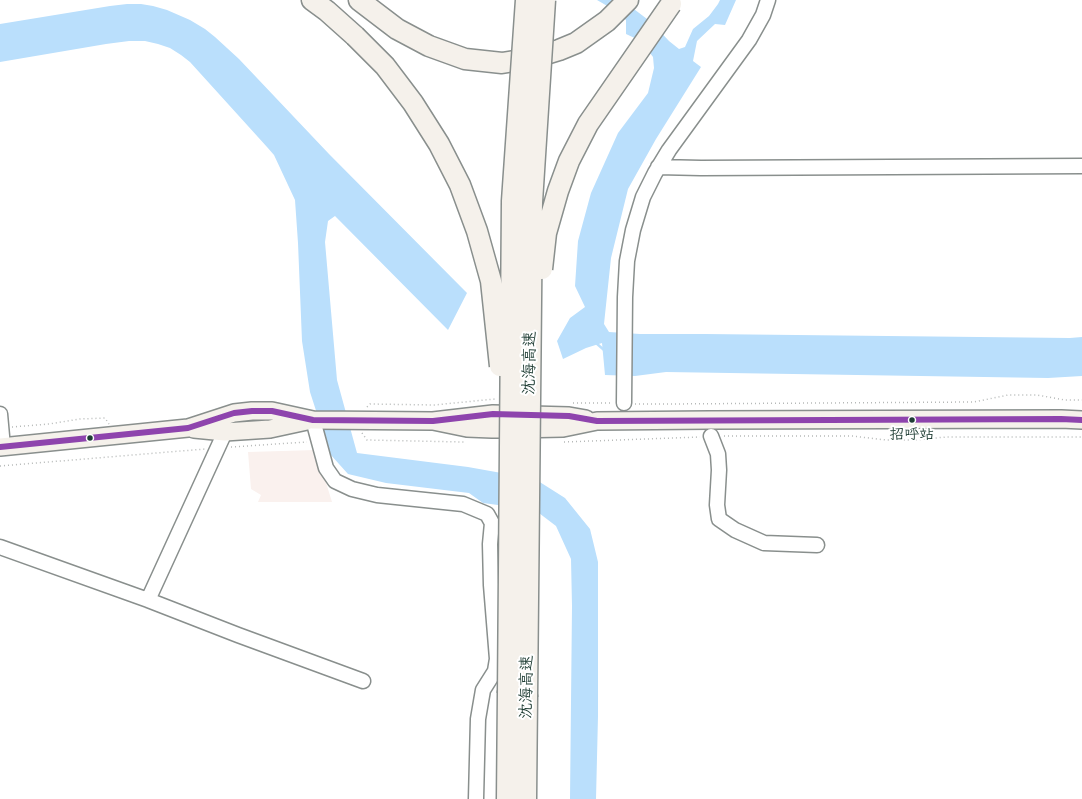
<!DOCTYPE html>
<html>
<head>
<meta charset="utf-8">
<style>
  body { margin:0 }
  canvas { display:block; background:#fff }
</style>
</head>
<body>
<canvas width="1082" height="799"></canvas>
<script>
const g = document.querySelector('canvas').getContext('2d');
g.lineJoin = 'round';
function fillPath(path, color) { g.fillStyle = color; g.fill(path, 'evenodd'); }
const shape = rows => new Path2D(rows.map(r => 'M' + r).join(''));
function strokePath(path, color, width, dash) { g.strokeStyle = color; g.lineWidth = width; g.lineCap = dash ? 'butt' : 'round'; g.setLineDash(dash || []); g.stroke(path); }
function label(font, color, halo, rows, align = 'center') {
  g.font = font + ' Caveat,"LXGW WenKai TC",sans-serif'; g.lineWidth = 4; g.setLineDash([]); g.textBaseline = 'middle'; g.strokeStyle = halo; g.fillStyle = color; for (const [text, x, y, turn = 0] of rows) {
    g.save(); g.translate(x, y); g.rotate((+turn || 0) * Math.PI / 180); g.textAlign = isNaN(turn) ? turn : align; if (halo) g.strokeText(text, 0, 0); g.fillText(text, 0, 0); g.restore();
  }
}
const built = shape([
  [316,450,332,502,258,502,261,495,251,489,248,452]
]);
const water = shape([
  [597,0,622,0,651,22,669,41,679,49,685,47,693,29,709,16,718,4,720,0,736,0,725,25,715,24,697,41,693,61,701,67,656,139,628,189,611,258,604,324,609,332,640,334,705,334,1070,338,1082,337,1082,376,1048,378,666,372,635,376,605,375,602,343,586,348,563,359,557,341,570,318,585,307,575,286,578,241,591,193,618,133,648,93,654,68,653,57,641,41,626,34,626,20,609,7],
  [127,4,141,4,153,6,167,10,190,20,205,29,215,37,239,59,329,154,467,293,448,330,335,216,328,221,325,242,337,380,357,453,468,467,535,479,565,498,590,529,598,562,598,716,596,799,570,799,572,606,571,559,556,526,535,510,483,503,469,493,386,483,348,474,330,454,310,392,302,341,298,243,295,200,274,155,267,147,190,62,181,55,170,48,158,44,145,41,129,41,106,44,0,62,0,24,110,6]
]);
const stream = shape([
  [596,343,604,350]
]);
const path = shape([
  [573,403,613,403],
  [635,404,666,404,974,402,1008,395,1037,395,1065,400,1082,400],
  [367,407,370,404,434,405,495,399],
  [12,427,49,424,80,419,105,418,109,424],
  [362,433,367,440,464,442],
  [724,436,852,436,886,440,915,440,946,437,1082,437],
  [564,442,700,437],
  [231,447,307,442],
  [0,466,205,449]
]);
const minor = shape([
  [658,167,701,168,1082,166],
  [624,403,625,297,627,261,633,230,643,197,655,173,669,150,749,40,763,15,768,0],
  [0,414,3,447],
  [313,420,326,468,335,481,352,489,377,495,463,504,487,514,492,523,490,544,491,585,497,659,495,671,483,690,478,719,476,799],
  [225,432,148,600,238,635,363,681],
  [711,436,718,454,719,470,717,505,719,519,735,530,764,543,817,545],
  [0,547,148,600]
]);
const major = shape([
  [433,421,467,428,492,429,515,429,563,428,597,421,710,420,1061,419,1082,420],
  [194,429,225,432,270,429,307,421],
  [0,447,188,428,234,413,252,411,272,411,313,420,433,421,493,414,569,416,586,419]
]);
const highway = shape([
  [312,0,327,11,355,36],
  [359,0,397,29,429,46,465,59,502,63,533,58,559,50,576,43,607,21,628,0],
  [507,799,508,693],
  [526,799,527,697]
]);
const highwayBridge = shape([
  [355,36,385,66,413,103,439,144,460,185,477,231,491,281,500,366],
  [542,269,546,233,558,191,569,161,588,124,671,4],
  [508,693,512,201,526,0],
  [527,697,532,202,545,0]
]);
const bus1 = shape([
  [0,447,188,428,234,413,252,411,272,411,313,420,433,421,493,414,569,416,597,421,1061,419,1082,420]
]);
const markers = [
  [912,420,3.5,"#1f3d34"],
  [90,438,3.5,"#1f3d34"]
];
const busNames = [
  ["招呼站",912,435]
];
const streetNames = [
  ["沈海高速",530,363,-89],
  ["沈海高速",527,687,-89]
];
fillPath(built, '#faf1ee');
fillPath(water, '#badffc');
strokePath(stream, '#badffc', 2.5);
strokePath(minor, '#898f8d', 17);
strokePath(major, '#898f8d', 20);
strokePath(highway, '#898f8d', 23);
strokePath(path, '#b6b9b8', 1.5, [1, 3]);
strokePath(minor, '#fff', 14);
strokePath(major, '#f5f1eb', 17);
strokePath(highway, '#f5f1eb', 20);
strokePath(highwayBridge, '#898f8d', 23, []);
strokePath(highwayBridge, '#f5f1eb', 20);
strokePath(bus1, '#8e44ad', 6);
for (const [x, y, r, color] of markers) { const dot = new Path2D(); dot.arc(x, y, r, 0, 2 * Math.PI); g.fillStyle = color; g.fill(dot); strokePath(dot, '#fff', 1.5); }
label('15px', '#1f3d34', '#fff', busNames);
label('16px', '#1f3d34', '#fff', streetNames);
</script>
</body>
</html>
